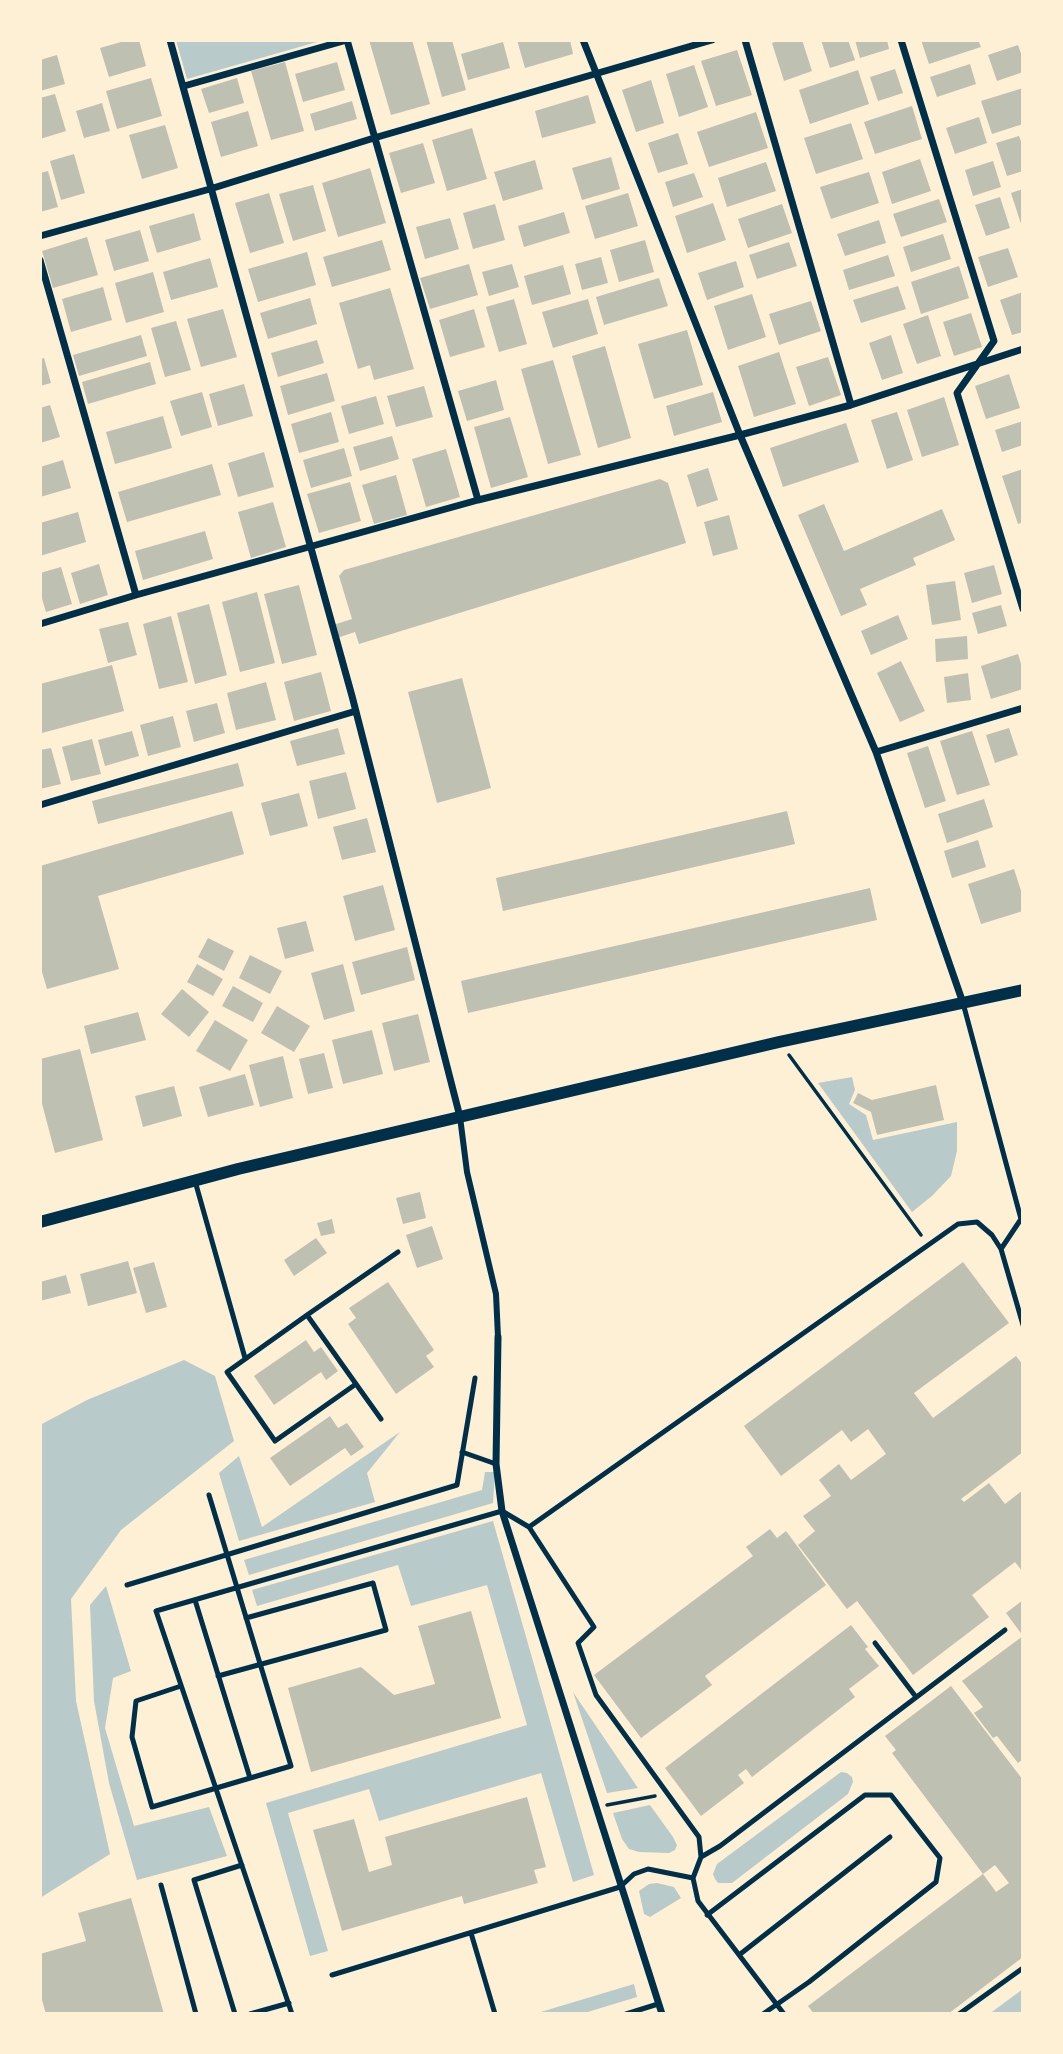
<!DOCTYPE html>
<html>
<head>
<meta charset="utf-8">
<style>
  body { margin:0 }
  #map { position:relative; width:1063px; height:2054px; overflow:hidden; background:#fdf0d5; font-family:Signika,sans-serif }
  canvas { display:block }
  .frame { position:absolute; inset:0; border:42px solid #fdf0d5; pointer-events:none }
</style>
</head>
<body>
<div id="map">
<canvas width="1063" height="2054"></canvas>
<div class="frame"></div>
</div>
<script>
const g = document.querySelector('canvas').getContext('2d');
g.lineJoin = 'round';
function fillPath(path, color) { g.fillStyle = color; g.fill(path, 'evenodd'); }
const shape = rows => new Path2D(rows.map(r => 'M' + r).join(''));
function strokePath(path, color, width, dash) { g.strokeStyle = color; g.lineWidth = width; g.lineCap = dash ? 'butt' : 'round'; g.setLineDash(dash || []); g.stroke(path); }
const green = shape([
  [176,40,324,40,187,79],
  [852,1077,855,1090,849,1104,866,1115,873,1140,957,1122,957,1151,951,1176,932,1196,912,1212,818,1083],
  [184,1360,215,1376,234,1441,121,1530,71,1599,76,1701,110,1854,40,1898,40,1425,87,1400],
  [400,1432,367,1473,375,1502,239,1541,219,1473,239,1456,262,1527],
  [485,1472,495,1472,493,1503,249,1575,244,1560,482,1490],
  [493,1521,594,1875,573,1882,541,1773,379,1821,369,1789,288,1813,328,1951,310,1956,266,1803,527,1725,487,1585,411,1606,398,1565,257,1606,252,1590],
  [106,1586,131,1671,113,1678,105,1728,134,1826,209,1807,227,1856,137,1880,109,1783,94,1701,90,1605],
  [573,1692,638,1788,607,1793],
  [841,1772,847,1773,852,1777,853,1782,848,1794,732,1883,718,1883,715,1879,713,1874,717,1864],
  [650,1805,673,1837,677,1845,675,1850,669,1853,639,1852,629,1849,622,1839,613,1813],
  [657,1883,674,1887,681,1898,650,1917,644,1914,639,1891,649,1884],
  [634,1984,637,1997,581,2014,534,2014],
  [1023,1989,1023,2014,989,2014]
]);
const building = shape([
  [128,40,139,40,146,66,109,77,100,48],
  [369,40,412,40,430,104,391,115],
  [426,40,452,40,466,90,442,97],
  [517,40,570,40,573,54,525,68],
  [781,40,802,40,812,71,784,81,772,43],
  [821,40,848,40,855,60,830,68],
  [855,40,887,40,889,49,860,58],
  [921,40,978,40,981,47,929,64],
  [503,42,510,68,468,80,461,54],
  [1018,45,1023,59,1023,72,997,81,988,55],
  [737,50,752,95,716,106,701,61],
  [57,55,65,84,40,91,40,60],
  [285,62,304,131,271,140,251,71],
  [337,62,345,90,303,102,295,74],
  [970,64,976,84,937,97,930,77],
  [694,65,708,107,679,117,666,74],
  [895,69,903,93,878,101,870,77],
  [858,70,869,104,810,124,799,90],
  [151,78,162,116,117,129,106,91],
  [237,78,244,103,209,113,201,89],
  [651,80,664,123,636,132,622,90],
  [1023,88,1023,124,992,134,981,101],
  [55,94,66,131,40,139,40,98],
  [588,95,596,123,542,138,535,111],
  [352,101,357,119,315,131,310,114],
  [102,103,110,131,84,138,76,111],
  [912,106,922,139,875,154,864,122],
  [248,111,258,146,221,157,211,122],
  [756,112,768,148,709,167,697,132],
  [979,117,987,143,955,154,946,128],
  [851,123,863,159,816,174,804,138],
  [165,125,178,168,142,179,129,135],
  [472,128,487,179,447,191,432,140],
  [678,133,688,164,658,173,648,143],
  [1019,136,1023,147,1023,171,1007,176,996,143],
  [423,143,435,183,401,193,389,153],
  [74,154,85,193,61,200,50,161],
  [611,157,620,189,582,200,572,168],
  [920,159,931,191,892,204,882,172],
  [535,160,543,189,503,201,494,172],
  [993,161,1001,187,973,196,965,170],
  [766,162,776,191,727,207,718,178],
  [370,168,386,223,338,237,322,183],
  [48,171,58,207,40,212,40,173],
  [869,172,879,203,831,219,820,187],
  [694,173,703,197,673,207,665,182],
  [313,185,326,231,293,241,279,194],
  [1023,189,1023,227,1022,227,1011,193],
  [269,193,284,243,250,253,235,203],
  [628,193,638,226,595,239,585,206],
  [1000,197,1010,228,986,236,975,205],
  [939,199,947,222,901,237,893,214],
  [713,203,726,240,687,253,675,216],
  [495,204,505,240,473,249,463,213],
  [782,204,792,233,748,248,738,219],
  [564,212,570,233,524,247,518,226],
  [194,213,201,240,157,253,149,226],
  [450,218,459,249,425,259,416,227],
  [879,220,886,243,845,256,837,234],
  [140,230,149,261,114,271,105,240],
  [943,234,951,259,911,272,903,247],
  [87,237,98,275,53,288,42,251],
  [382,240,391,270,332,287,323,257],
  [645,240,654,272,619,282,610,250],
  [789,242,797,266,757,279,749,255],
  [1008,248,1018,277,988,287,978,257],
  [307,252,316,285,258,302,248,269],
  [888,255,895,276,849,290,843,270],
  [601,257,608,283,582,290,575,264],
  [210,258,218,287,171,300,163,272],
  [736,261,744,287,707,300,698,273],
  [469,264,478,295,430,309,420,278],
  [512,264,519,287,489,296,482,272],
  [563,265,571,294,532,305,524,276],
  [959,266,969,298,921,314,911,282],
  [153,272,164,312,126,323,115,283],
  [659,278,668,306,604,325,596,297],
  [898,286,906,309,861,323,853,300],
  [103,287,112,320,71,332,62,299],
  [390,288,414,369,374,380,370,365,358,369,339,303],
  [1023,292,1023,332,1012,335,1000,300],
  [752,294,766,337,728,350,714,306],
  [310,298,317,324,268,339,260,313],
  [514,299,527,344,499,352,486,307],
  [588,299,598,334,553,348,542,312],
  [811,301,821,331,779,345,769,314],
  [223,309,237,357,201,367,187,319],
  [474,309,485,347,450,357,439,320],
  [971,313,982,347,954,356,943,322],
  [928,315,941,356,917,364,903,324],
  [176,321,191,370,165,377,151,328],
  [687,330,703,385,654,399,638,344],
  [141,335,147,356,79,376,73,355],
  [891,335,903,373,882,380,869,343],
  [317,340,324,363,278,377,271,353],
  [605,346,631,438,598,448,572,356],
  [779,352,796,404,754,417,738,366],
  [828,357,841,395,809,406,796,367],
  [44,358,51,383,40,386,40,359],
  [553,360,581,455,548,464,521,369],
  [150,362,156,384,88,404,82,382],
  [327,373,335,401,288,415,280,386],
  [1009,374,1020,408,986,419,975,386],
  [496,380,504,410,467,421,458,391],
  [244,384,253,416,218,426,209,394],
  [424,386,433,417,396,427,387,396],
  [202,392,212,427,181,436,170,401],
  [713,392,722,422,674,436,666,406],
  [376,396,384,424,349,434,341,406],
  [944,397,959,445,922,457,907,410],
  [50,405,60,437,40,443,40,408],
  [331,412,339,442,299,453,291,424],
  [897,412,913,460,887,469,871,420],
  [163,416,172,448,115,464,106,432],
  [510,417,528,477,491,488,474,427],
  [1023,421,1023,445,1002,452,995,430],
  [846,423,859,462,783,487,770,448],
  [392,436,399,459,360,471,353,447],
  [344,448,352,476,311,488,303,460],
  [446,449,460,497,426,507,412,459],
  [264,452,274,487,238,497,228,463],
  [63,460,71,488,40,497,40,467],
  [212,464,221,495,127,522,118,492],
  [708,468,718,500,697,507,687,475],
  [1023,469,1023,522,1018,524,1002,476],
  [396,475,407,515,374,524,362,485],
  [660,479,668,483,686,543,359,644,355,632,337,638,333,625,352,619,339,576,344,570],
  [350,482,361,521,319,533,307,494],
  [273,502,286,547,251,558,238,512],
  [824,504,844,551,942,509,955,540,913,558,916,565,860,589,867,605,841,616,798,515],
  [78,512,86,542,40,556,40,523],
  [729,515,738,549,713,556,704,522],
  [205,531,213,559,143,580,135,551],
  [99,564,108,595,80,604,71,573],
  [994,565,1002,594,972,603,964,573],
  [61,567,72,604,46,612,40,592,40,573],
  [955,581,961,620,932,625,926,585],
  [299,585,317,655,282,664,264,594],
  [257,592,275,663,240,672,222,602],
  [209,604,227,675,195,684,177,613],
  [1001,605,1007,626,978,634,972,613],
  [898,615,908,639,871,655,861,631],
  [171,616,188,682,159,689,143,624],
  [128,622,137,655,108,663,99,629],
  [967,636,968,659,936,662,935,639],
  [1018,654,1023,670,1023,689,991,699,981,666],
  [901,661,925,711,900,722,877,673],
  [112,665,124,711,42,733,40,724,40,684],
  [321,672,331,711,294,721,284,682],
  [968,673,971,700,947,703,944,677],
  [462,678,491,788,437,803,408,692],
  [266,682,276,720,236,730,227,693],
  [217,703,225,733,194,742,186,711],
  [173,716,181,747,148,756,140,725],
  [338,728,345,754,297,766,290,741],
  [1009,728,1018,755,995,763,986,735],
  [132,731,139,756,105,766,98,740],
  [972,731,990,785,957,795,940,741],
  [92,739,101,774,71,781,62,747],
  [928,746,946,801,925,808,907,753],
  [51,748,61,784,40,789,40,750],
  [238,763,244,786,98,824,92,801],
  [346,772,356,809,318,819,309,781],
  [299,793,308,826,270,836,261,803],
  [984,799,993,827,947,843,938,814],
  [232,811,244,854,98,896,119,969,47,989,40,965,40,866],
  [787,811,795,844,503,911,496,878],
  [367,818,376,852,342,860,333,827],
  [978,840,986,867,952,878,944,851],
  [1014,869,1023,897,1023,911,981,924,968,884],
  [383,885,395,930,355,941,343,896],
  [870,888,877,920,468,1013,461,981],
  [306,921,314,951,285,959,277,928],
  [208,938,234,951,224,971,198,957],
  [407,947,415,980,361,995,352,962],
  [250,955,282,971,270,994,239,978],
  [197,964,223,979,213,996,187,982],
  [343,964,355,1011,324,1020,311,973],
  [233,986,263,1003,253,1022,222,1006],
  [182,989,209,1012,189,1037,161,1014],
  [277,1006,310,1026,294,1052,261,1033],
  [138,1012,146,1040,91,1054,84,1026],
  [418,1014,430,1062,394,1071,382,1023],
  [215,1020,248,1040,230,1071,196,1051],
  [372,1030,383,1074,343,1084,332,1040],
  [80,1049,103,1140,55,1153,40,1096,40,1059],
  [324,1053,333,1088,308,1094,299,1059],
  [283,1056,293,1098,260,1107,249,1065],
  [245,1074,254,1105,208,1117,199,1087],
  [936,1085,944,1120,877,1135,871,1112,853,1103,858,1093,872,1100],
  [174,1086,182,1116,143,1127,135,1096],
  [420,1192,426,1218,403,1224,396,1198],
  [332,1219,335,1233,321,1236,317,1223],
  [432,1226,443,1259,417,1268,406,1235],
  [316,1238,327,1253,294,1276,284,1260],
  [128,1261,137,1293,88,1306,80,1274],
  [154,1262,167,1307,146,1313,133,1268],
  [963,1262,1009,1323,914,1393,933,1418,1016,1356,1023,1365,1023,1452,961,1499,964,1502,989,1483,1005,1504,1023,1490,1023,1572,1015,1562,972,1595,989,1617,913,1675,857,1601,847,1609,798,1545,815,1531,803,1516,831,1496,819,1480,839,1464,851,1480,886,1454,868,1429,851,1442,842,1430,781,1476,744,1426],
  [66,1275,71,1293,40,1301,40,1282],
  [388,1282,434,1350,426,1356,434,1367,396,1394,348,1324,356,1318,349,1308],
  [306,1340,314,1352,321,1347,338,1371,326,1380,321,1372,274,1405,254,1376],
  [330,1416,338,1428,347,1423,364,1447,351,1456,345,1448,290,1486,270,1458],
  [770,1529,777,1538,786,1531,826,1585,705,1676,712,1685,641,1738,594,1675,753,1556,746,1547],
  [1023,1600,1023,1759,1018,1763,997,1736,993,1738,974,1713,983,1707,962,1681,1023,1636,1006,1613],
  [471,1611,501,1718,311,1772,288,1688,361,1667,394,1695,435,1684,418,1626],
  [851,1625,868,1647,865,1649,879,1666,849,1689,855,1697,752,1777,746,1769,738,1775,744,1783,701,1816,665,1768],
  [951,1686,1023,1780,1023,1957,948,2014,814,2014,808,2006,983,1874,892,1753,896,1750,885,1736],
  [995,1865,1009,1883,996,1892,983,1874],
  [527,1797,546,1867,534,1870,538,1883,464,1904,462,1896,342,1931,313,1830,354,1819,369,1872,392,1865,385,1837],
  [131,1898,164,2014,46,2014,40,1993,40,1954,86,1941,78,1913]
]);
const path = shape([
  [789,1055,921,1235],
  [607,1805,655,1796]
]);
const service = shape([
  [963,1003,1021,1219,1001,1249,1023,1325],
  [195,1181,245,1358],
  [307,1315,356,1384,275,1441,227,1372,307,1315,398,1252],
  [356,1384,381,1419],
  [462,1452,496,1464],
  [127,1585,457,1485,475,1378],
  [195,1600,250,1778],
  [875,1643,916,1697],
  [218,1676,386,1630,373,1583,246,1618],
  [181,1686,136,1701,132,1737,152,1807,291,1766,209,1495],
  [701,1857,720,1846,1005,1630],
  [161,1885,196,2014],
  [707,1915,865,1795,891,1795,940,1858,936,1882,809,1982,763,2014],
  [471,1933,495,2014],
  [739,1955,890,1837],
  [332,1975,620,1887,634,1874,648,1869,693,1878],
  [235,2014,194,1880,242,1865],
  [250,2014,289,2003],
  [292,2014,156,1611,502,1511,529,1527],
  [626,2014,658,2004],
  [784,2014,698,1901,693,1878,701,1857,699,1837,596,1695,578,1643,594,1627,529,1527,958,1224,977,1222,992,1235,1001,1249],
  [959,2014,1023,1968]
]);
const pedestrian = shape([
  [460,1117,467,1172,496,1294,498,1337]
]);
const minor = shape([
  [170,40,352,696,460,1117],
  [347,40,478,500],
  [583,40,740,435,876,752,963,1003],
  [745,40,851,405],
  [901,40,994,341,957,393,1023,609],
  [184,86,347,40],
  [40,236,210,189,374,138,712,40],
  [40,260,136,595],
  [40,624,136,595,478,500,740,435,851,405,1023,349],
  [876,752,1023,708],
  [40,805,356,711],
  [498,1337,496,1464,502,1511,662,2014]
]);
const tertiary = shape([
  [40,1222,238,1169,779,1042,1023,990]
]);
fillPath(green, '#b9caca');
fillPath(building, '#bec0b2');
strokePath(path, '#003049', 3.5);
strokePath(service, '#003049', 5);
strokePath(pedestrian, '#003049', 6);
strokePath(minor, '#003049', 7);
strokePath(tertiary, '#003049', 12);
</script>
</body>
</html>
